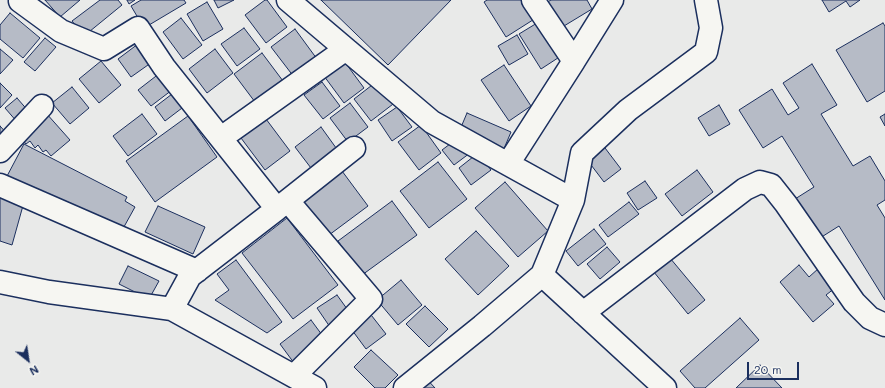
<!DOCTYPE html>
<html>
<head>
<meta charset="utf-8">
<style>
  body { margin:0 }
  #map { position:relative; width:885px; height:388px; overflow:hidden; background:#e9eae9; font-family:Mali,sans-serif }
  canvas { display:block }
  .north { position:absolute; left:8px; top:340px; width:40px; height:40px; -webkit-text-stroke:3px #f6f6f2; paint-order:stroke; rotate:150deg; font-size:11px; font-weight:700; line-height:16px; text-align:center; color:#1b2f5e }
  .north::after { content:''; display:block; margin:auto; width:14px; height:18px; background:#1b2f5e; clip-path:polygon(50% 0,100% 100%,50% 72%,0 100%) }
  .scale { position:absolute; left:747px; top:362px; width:52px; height:18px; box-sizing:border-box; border:2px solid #1b2f5e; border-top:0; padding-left:5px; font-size:12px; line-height:14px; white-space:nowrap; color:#1b2f5e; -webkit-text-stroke:3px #f6f6f2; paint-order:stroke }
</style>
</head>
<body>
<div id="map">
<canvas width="885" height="388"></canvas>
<div class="north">N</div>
<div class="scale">20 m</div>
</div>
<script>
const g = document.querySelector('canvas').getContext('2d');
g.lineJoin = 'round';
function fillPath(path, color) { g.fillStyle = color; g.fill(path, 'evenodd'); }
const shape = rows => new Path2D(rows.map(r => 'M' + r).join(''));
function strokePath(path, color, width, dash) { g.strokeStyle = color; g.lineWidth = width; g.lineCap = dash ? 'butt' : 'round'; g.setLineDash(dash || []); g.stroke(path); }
const building = shape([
  [45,0,80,0,60,17,45,0],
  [100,0,118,0,122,5,84,36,72,21,100,0],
  [127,0,135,0,129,4,127,0],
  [141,0,184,0,186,3,144,28,131,6,141,0],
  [214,0,234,0,218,8,214,0],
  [265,0,267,0,287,27,266,43,245,15,265,0],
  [321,0,451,0,388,65,321,0],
  [487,0,525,0,536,18,506,37,484,2,487,0],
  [551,0,587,0,592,9,559,29,544,4,551,0],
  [822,0,860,0,850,7,846,1,829,12,822,0],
  [207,2,223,29,203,41,187,14,207,2],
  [10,13,40,38,23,58,0,39,0,25,10,13],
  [181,18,202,45,183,59,163,32,181,18],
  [542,20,564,54,541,69,519,34,542,20],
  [883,23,885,26,885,91,867,102,836,50,883,23],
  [244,28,260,49,237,66,221,44,244,28],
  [295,29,317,59,294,77,271,47,295,29],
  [517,35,528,54,509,65,498,46,517,35],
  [45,38,56,47,35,71,24,62,45,38],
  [142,41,155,60,131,77,118,59,142,41],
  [0,49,13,60,0,74,0,49],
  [215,49,233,73,207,93,189,69,215,49],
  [262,53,286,85,258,106,234,74,262,53],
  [101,61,121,85,99,103,79,79,101,61],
  [344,61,364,88,344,103,324,76,344,61],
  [812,64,837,105,821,114,853,166,870,156,885,181,885,200,877,205,885,218,885,300,839,226,820,238,795,199,814,187,782,136,763,148,739,110,772,89,788,115,799,108,783,83,812,64],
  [504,65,531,106,509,121,481,80,504,65],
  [160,73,172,90,151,106,138,90,160,73],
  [380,79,397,101,371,121,354,99,380,79],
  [322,82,340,106,323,119,304,95,322,82],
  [0,83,12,95,0,108,0,83],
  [72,87,89,108,70,124,52,103,72,87],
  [176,91,186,105,165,121,155,107,176,91],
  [17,98,30,113,18,123,5,108,17,98],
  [350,103,368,127,348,142,330,118,350,103],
  [719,105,730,124,709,136,698,118,719,105],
  [397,107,412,127,392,141,378,120,397,107],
  [46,113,70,140,51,156,46,150,43,152,38,145,35,148,30,141,26,144,19,136,46,113],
  [467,113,511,132,503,151,459,132,467,113],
  [142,114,157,134,128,156,113,136,142,114],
  [885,114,885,126,880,117,885,114],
  [188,116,217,157,155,202,126,161,188,116],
  [266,119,290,151,265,170,241,138,266,119],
  [421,125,441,153,419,170,398,142,421,125],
  [0,126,10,137,0,145,0,126],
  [321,127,339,152,314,172,295,147,321,127],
  [458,138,470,153,454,165,442,150,458,138],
  [24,144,127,197,125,201,135,207,120,234,6,178,24,144],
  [602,144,621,169,604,182,585,157,602,144],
  [478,153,491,170,471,185,459,168,478,153],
  [438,162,467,199,429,228,400,191,438,162],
  [697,170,713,192,682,216,665,194,697,170],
  [342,171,368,206,325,238,299,203,342,171],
  [645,181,657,198,638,210,627,193,645,181],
  [505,182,548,231,518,257,475,208,505,182],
  [0,196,24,202,12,245,0,241,0,196],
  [392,201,417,235,362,275,338,241,392,201],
  [629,202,639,214,608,237,599,225,629,202],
  [158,206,205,227,193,254,145,232,158,206],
  [287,218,338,285,293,319,242,253,287,218],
  [594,229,606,244,578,266,566,251,594,229],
  [476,231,509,266,478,295,445,259,476,231],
  [607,247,620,262,600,279,587,264,607,247],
  [665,252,705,300,688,314,649,266,665,252],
  [236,260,282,322,267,333,215,300,229,290,217,274,236,260],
  [799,265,809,277,819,268,835,288,826,295,834,304,813,322,780,282,799,265],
  [128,266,159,281,149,299,119,284,128,266],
  [401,280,422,305,398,325,377,300,401,280],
  [337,295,350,313,330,327,317,308,337,295],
  [425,306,448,329,429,347,406,324,425,306],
  [368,311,386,334,366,349,349,326,368,311],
  [740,318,759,340,705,388,695,388,680,371,740,318],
  [311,320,325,339,294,363,280,344,311,320],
  [371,350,398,375,385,388,375,388,354,367,371,350],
  [760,365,782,388,736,388,760,365],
  [423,375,435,388,409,388,423,375]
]);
const minor = shape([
  [288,0,432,122,573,200,542,275,665,388],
  [20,1,61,31,104,49,138,28,164,67,277,209,190,276,172,309],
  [574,61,612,0],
  [221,138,346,49],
  [0,151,42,106],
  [508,164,574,61,533,0],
  [0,185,197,271],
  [573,200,582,153,628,110,706,52,711,28,706,0],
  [288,201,371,299,294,376],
  [277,209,354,148],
  [0,282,49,292,172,309,315,388],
  [583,313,745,189,760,182,771,185,786,204,854,302,870,318,885,325],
  [405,388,482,326,542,275]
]);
fillPath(building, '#b6bbc6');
strokePath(building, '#1b2f5e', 1);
strokePath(minor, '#1b2f5e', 25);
strokePath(minor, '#f6f6f2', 22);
</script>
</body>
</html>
